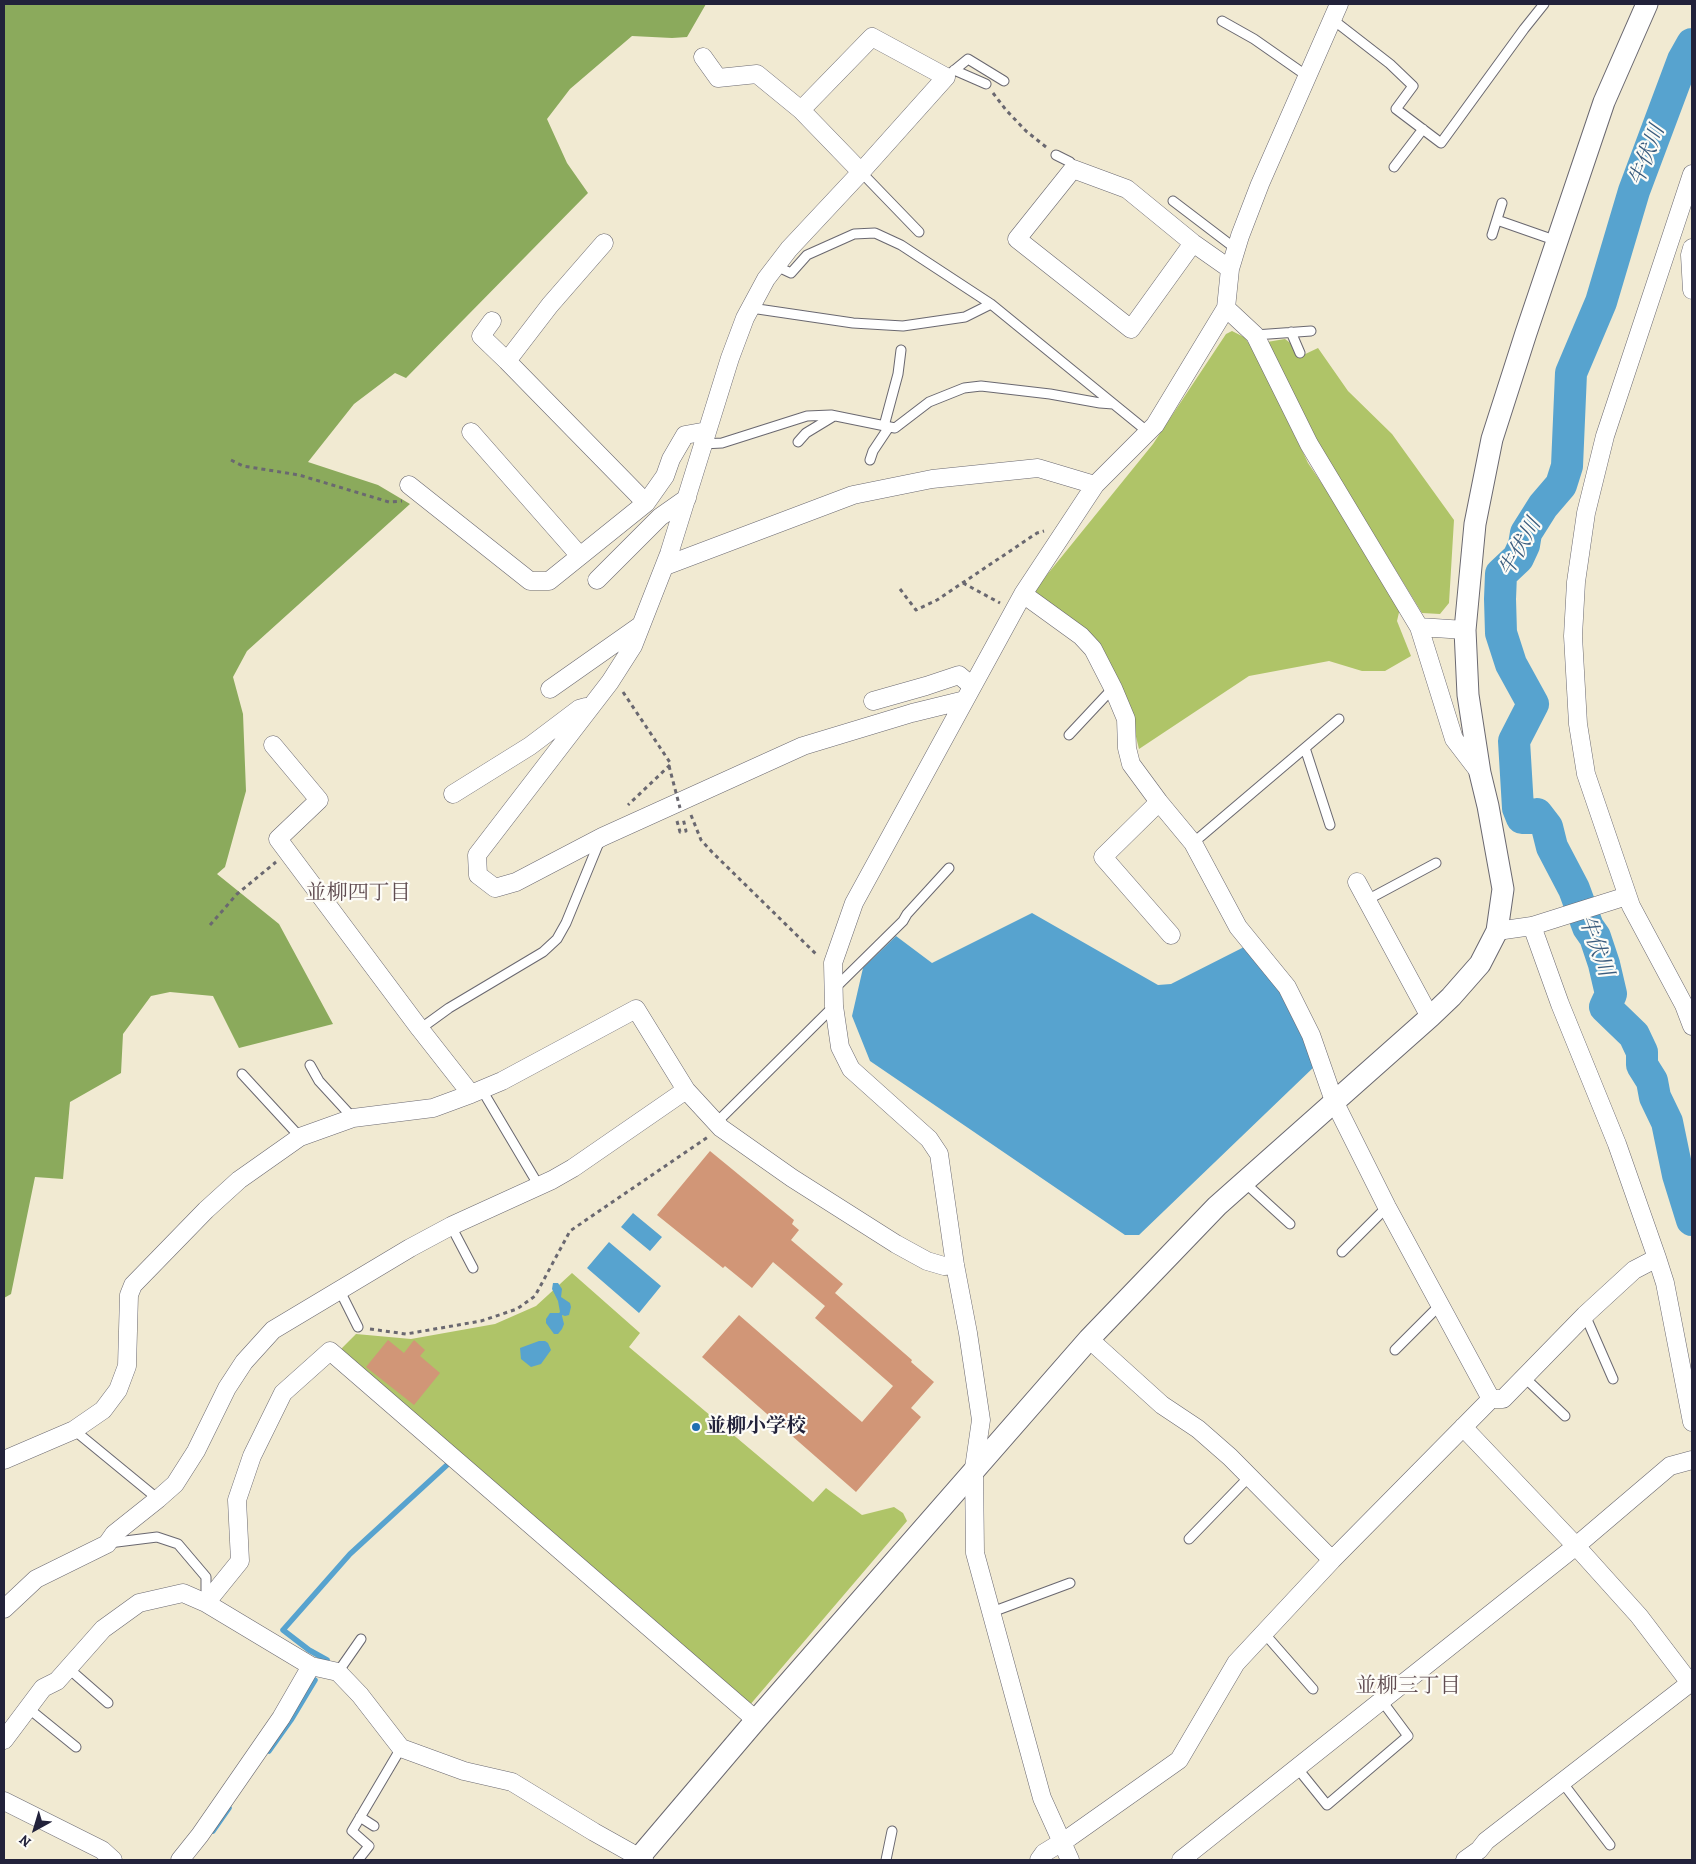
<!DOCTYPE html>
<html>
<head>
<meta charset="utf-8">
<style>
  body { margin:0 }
  #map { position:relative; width:1696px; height:1864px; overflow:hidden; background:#f1ead2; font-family:Alegreya,serif }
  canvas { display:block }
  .frame { position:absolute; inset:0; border:5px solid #22223b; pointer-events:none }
  .north { position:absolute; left:10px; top:1804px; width:50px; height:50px; -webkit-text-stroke:4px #fdfcf7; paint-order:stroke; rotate:219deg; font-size:14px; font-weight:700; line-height:20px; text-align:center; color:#22223b }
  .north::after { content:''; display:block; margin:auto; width:18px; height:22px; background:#22223b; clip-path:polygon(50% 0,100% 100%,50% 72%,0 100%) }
</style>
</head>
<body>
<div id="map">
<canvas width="1696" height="1864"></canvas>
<div class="frame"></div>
<div class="north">N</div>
</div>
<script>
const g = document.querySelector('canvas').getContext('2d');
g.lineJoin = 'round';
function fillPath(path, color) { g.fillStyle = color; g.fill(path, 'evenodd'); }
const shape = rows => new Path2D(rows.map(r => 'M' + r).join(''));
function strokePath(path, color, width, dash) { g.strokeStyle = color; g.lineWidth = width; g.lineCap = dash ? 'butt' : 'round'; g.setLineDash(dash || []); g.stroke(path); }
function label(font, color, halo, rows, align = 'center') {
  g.font = font + ' Alegreya,"Noto Serif JP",serif'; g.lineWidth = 4.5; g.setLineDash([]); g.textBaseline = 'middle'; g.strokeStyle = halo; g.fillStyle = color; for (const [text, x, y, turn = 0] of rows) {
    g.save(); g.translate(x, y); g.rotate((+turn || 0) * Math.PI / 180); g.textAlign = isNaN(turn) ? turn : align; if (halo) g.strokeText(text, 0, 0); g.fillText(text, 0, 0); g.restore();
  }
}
const green = shape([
  [1232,331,1244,337,1255,351,1308,463,1331,497,1400,608,1397,621,1411,656,1385,671,1362,671,1329,661,1249,676,1139,749,1130,712,1115,674,1033,592,1153,444,1226,334],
  [1285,339,1293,345,1299,357,1318,348,1348,391,1392,434,1454,520,1449,603,1440,614,1422,613,1311,432,1267,342],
  [572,1273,640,1333,629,1347,813,1502,826,1488,862,1515,894,1507,903,1513,907,1521,749,1706,343,1354,342,1348,356,1334,411,1339,495,1324,536,1306]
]);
const forest = shape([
  [4,4,706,4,687,37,672,38,632,36,570,89,547,119,567,163,588,193,406,378,395,373,354,404,308,462,378,485,410,504,247,651,233,677,243,714,246,791,225,867,217,874,279,924,333,1024,239,1048,213,996,170,992,151,996,123,1034,121,1073,70,1102,63,1179,35,1177,11,1294,4,1298]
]);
const water = shape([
  [1032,913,1158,985,1171,984,1248,945,1282,989,1316,1065,1139,1235,1125,1235,870,1061,852,1016,863,968,896,936,932,963],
  [633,1213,662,1237,650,1251,621,1227],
  [609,1242,661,1286,639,1313,587,1268],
  [553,1283,558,1283,562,1289,561,1297,570,1303,571,1307,569,1315,565,1316,562,1315,562,1316,564,1324,562,1329,558,1334,554,1334,546,1323,546,1319,550,1313,559,1313,560,1312,558,1301,552,1289],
  [539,1341,545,1341,548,1343,551,1350,541,1364,531,1367,521,1359,520,1348]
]);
const stream = shape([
  [327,1660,309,1650,283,1630,350,1554,447,1465],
  [269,1751,291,1720,315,1680],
  [213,1831,229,1808]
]);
const river = shape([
  [1692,44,1683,60,1634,191,1601,302,1571,373,1567,466,1561,485,1543,506,1526,533,1524,545,1518,558,1501,574,1500,599,1501,633,1511,664,1533,704,1514,741,1518,808,1522,818,1531,818,1537,814,1547,827,1552,847,1574,889,1588,927,1595,937,1604,964,1611,994,1605,1007,1634,1035,1642,1052,1642,1065,1652,1081,1655,1097,1667,1122,1678,1175,1692,1220]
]);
const building = shape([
  [710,1151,794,1220,792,1224,799,1230,791,1240,843,1284,835,1293,912,1360,911,1362,934,1382,911,1408,921,1417,856,1492,702,1357,739,1315,862,1422,893,1386,815,1318,825,1306,773,1262,752,1288,725,1266,723,1268,657,1215],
  [388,1340,404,1353,414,1340,425,1350,420,1356,440,1373,414,1405,366,1367]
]);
const path = shape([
  [993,93,1006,110,1026,131,1046,147],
  [231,460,243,466,299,475,389,502,402,501],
  [963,583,1000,603],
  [900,589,916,610,937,600,1037,533,1044,531],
  [623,692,671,764,628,805],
  [691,815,701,840,712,852,818,956],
  [677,821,680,832,686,831,683,818],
  [210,925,237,894,276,862],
  [370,1329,406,1334,481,1321,517,1309,535,1296,570,1231,708,1137]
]);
const service = shape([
  [1332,19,1390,64,1413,86,1396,109,1441,143,1524,29,1544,4],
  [1222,21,1254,39,1307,76],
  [954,70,986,84],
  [946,77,968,59,1004,81],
  [1056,155,1070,162,1073,169],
  [1394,167,1423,129],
  [861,172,919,232],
  [1173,201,1236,249],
  [1497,220,1557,241],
  [1492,235,1502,203],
  [776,266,791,273,807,255,854,234,875,233,901,245,991,304,1148,432],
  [751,308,853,323,903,326,965,317,991,304],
  [1291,332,1300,353],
  [1255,335,1311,331],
  [884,426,898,374,901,350],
  [798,442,806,433,834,416],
  [703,444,722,443,807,416,831,415,895,428,929,402,964,388,981,386,1050,394,1100,403,1113,404],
  [870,460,873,451,889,427],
  [1069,735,1113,688],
  [1305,748,1330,825],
  [1193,843,1339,719],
  [1367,900,1436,863],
  [834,989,903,921,907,914,949,868],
  [420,1029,449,1008,543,952,557,939,566,923,600,840],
  [310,1065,319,1081,353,1118],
  [242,1074,300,1137],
  [482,1090,539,1186],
  [716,1123,834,1006],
  [1244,1182,1290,1224],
  [451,1226,473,1268],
  [1342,1252,1387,1207],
  [339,1289,358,1327],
  [1585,1315,1613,1379],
  [1395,1350,1440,1305],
  [1524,1377,1565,1416],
  [74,1430,158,1499],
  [1189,1539,1249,1477],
  [109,1543,157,1537,178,1544,206,1577,206,1600],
  [992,1612,1070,1583],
  [1264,1633,1313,1689],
  [68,1668,108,1703],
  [338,1672,361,1639],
  [28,1708,76,1747],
  [1298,1769,1327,1805,1408,1736,1382,1701],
  [1562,1782,1610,1845],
  [360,1817,374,1826],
  [358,1860,369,1846,352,1831,401,1748],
  [886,1860,892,1831]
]);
const minor = shape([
  [703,57,718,78,757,74,801,110,861,172],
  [801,110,872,37,946,77,861,172,789,249,766,279,745,318,730,358,669,554,633,646,610,682,477,855,478,875,495,888,516,882,602,837,803,746,912,713,965,700],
  [1692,174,1605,436,1586,513,1576,582,1573,636,1578,724,1586,774,1631,906,1684,1005,1692,1026],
  [604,243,550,305,507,361,646,503],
  [1193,243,1131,329,1017,239,1073,169,1127,189,1193,243,1230,269],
  [1692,248,1690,255,1692,290],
  [1226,308,1255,335,1309,444,1419,627,1454,739,1480,773],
  [492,321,481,336,507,361],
  [471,432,580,556],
  [409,485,530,581,549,581,646,503,665,476,671,459,685,435,707,431],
  [665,566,853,495,932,479,1038,468,1095,485],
  [597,580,660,517,687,498],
  [1023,594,1081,636,1093,649,1113,688,1126,719,1127,748,1131,764,1159,802,1193,843,1238,927,1287,987,1311,1035,1334,1101,1387,1207,1491,1399],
  [1419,627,1465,630],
  [550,689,641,625],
  [873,701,926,686,959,675,972,686],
  [273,745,319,800,278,839,420,1029,471,1094],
  [453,794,530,746,579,709,586,707],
  [1159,802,1103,857,1171,935],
  [1357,882,1430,1017],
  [1532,926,1560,1004,1617,1144,1657,1258,1665,1283,1692,1422],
  [1497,931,1532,926,1627,896],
  [1089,1339,1162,1405,1198,1429,1230,1457,1332,1560],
  [1463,1427,1576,1546,1639,1616,1690,1683,1486,1841,1479,1850,1465,1860],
  [4,1460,74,1430,103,1410,118,1390,127,1366,129,1295,133,1285,206,1210,239,1180,300,1137,353,1118,433,1108,471,1094,502,1081,636,1009,686,1090,721,1128,792,1178,896,1244,927,1261,944,1266,955,1265],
  [206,1603,240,1561,237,1500,252,1456,283,1393,330,1351,756,1720],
  [4,1609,36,1579,107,1544,114,1534,158,1499,175,1484,196,1451,227,1388,244,1362,273,1330,410,1248,451,1226,552,1180,573,1168,686,1090],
  [4,1740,43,1688,57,1681,103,1629,139,1603,183,1593,206,1603,311,1666,338,1672,360,1695,401,1748,464,1771,512,1782,594,1832,644,1860],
  [4,1801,102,1850,113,1860],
  [180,1860,200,1835,281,1718,311,1666],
  [1039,1860,1044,1853,1070,1837,1179,1760,1236,1663,1332,1560,1491,1399,1503,1399,1585,1315,1634,1270,1657,1258],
  [1070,1860,1042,1798,975,1553,974,1468,981,1420,968,1333,955,1265,939,1154,929,1139,851,1069,840,1047,834,1006,833,963,854,903,1023,594,1095,485,1155,425,1226,308,1230,269,1240,236,1260,184,1339,4],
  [1181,1860,1576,1546,1670,1466,1692,1460]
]);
const tertiary = shape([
  [637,1860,756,1720,1089,1339,1217,1206,1430,1017,1451,997,1480,964,1497,931,1503,889,1488,806,1480,773,1468,695,1465,630,1475,524,1492,439,1526,333,1604,102,1647,4]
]);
const pathBridge = shape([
  [669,766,680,808]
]);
const markers = [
  [696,1427,5,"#1f6fb2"]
];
const poiNames = [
  ["並柳小学校",706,1427]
];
const waterNames = [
  ["牛伏川",1648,156,-69],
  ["牛伏川",1521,548,-61],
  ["牛伏川",1595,946,70]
];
const neighbourhoodNames = [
  ["並柳四丁目",358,894],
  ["並柳三丁目",1408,1687]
];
fillPath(green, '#afc468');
fillPath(forest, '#8baa5c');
fillPath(water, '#57a3cf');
strokePath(stream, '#57a3cf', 5.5);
strokePath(river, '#57a3cf', 32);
fillPath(building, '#d19677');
strokePath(service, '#6a6870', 11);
strokePath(minor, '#6a6870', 19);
strokePath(tertiary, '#6a6870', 23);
strokePath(path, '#6a6870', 3, [4, 4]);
strokePath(service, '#fff', 9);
strokePath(minor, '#fff', 18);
strokePath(tertiary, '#fff', 21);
strokePath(pathBridge, '#6a6870', 3, [4, 4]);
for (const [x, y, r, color] of markers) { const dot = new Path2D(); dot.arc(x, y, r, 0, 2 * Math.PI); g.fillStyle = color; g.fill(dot); strokePath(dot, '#fdfcf7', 2); }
label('bold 20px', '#22223b', '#fdfcf7', poiNames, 'left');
label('italic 21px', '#3a5c7e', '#fdfcf7', waterNames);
label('21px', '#5f4b50', '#fdfcf7', neighbourhoodNames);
</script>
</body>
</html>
